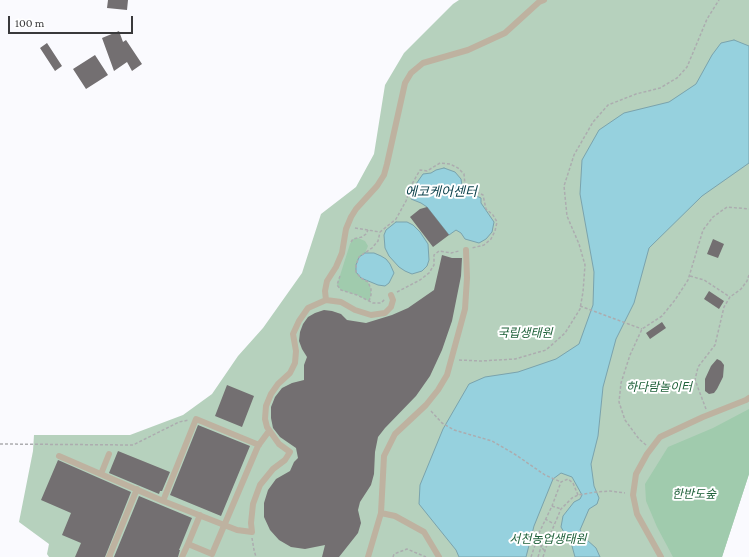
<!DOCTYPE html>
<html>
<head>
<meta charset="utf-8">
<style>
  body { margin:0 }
  #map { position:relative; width:749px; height:557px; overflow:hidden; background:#fafafe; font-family:"Crimson Pro",serif }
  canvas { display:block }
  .scale { position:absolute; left:8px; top:16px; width:125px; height:18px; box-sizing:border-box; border:2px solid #39393b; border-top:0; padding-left:5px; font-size:12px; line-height:14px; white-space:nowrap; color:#39393b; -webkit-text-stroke:3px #fff; paint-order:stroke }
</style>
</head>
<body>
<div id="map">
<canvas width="749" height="557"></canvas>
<div class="scale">100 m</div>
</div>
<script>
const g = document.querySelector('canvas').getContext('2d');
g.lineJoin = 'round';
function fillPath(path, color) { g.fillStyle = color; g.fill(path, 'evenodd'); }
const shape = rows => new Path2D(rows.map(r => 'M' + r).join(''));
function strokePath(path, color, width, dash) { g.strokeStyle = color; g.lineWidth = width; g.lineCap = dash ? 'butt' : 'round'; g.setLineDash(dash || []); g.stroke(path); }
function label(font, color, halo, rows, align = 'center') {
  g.font = font + ' "Crimson Pro","Noto Sans KR",serif'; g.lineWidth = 4; g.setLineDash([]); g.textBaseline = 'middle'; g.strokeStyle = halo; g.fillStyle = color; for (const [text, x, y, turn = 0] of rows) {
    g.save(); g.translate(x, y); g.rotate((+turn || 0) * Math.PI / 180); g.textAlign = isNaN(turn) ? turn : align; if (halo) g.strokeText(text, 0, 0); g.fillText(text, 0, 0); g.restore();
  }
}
const green = shape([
  [459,0,749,0,749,474,722,557,49,557,47,554,49,544,19,522,33,451,34,435,130,435,183,415,212,394,238,356,263,328,302,273,321,214,356,187,374,154,385,85,404,53,453,4]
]);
const forest = shape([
  [358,238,365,241,368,246,365,253,359,257,361,278,368,282,371,289,371,295,369,301,357,295,341,290,337,285,350,244,353,239],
  [749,409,749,474,722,557,673,557,657,527,646,501,645,484,668,447,713,428]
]);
const water = shape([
  [734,40,749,46,749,163,702,196,649,248,634,303,616,339,603,387,598,436,591,464,594,486,599,498,597,504,589,509,580,530,587,540,596,548,600,557,575,557,572,546,561,527,563,516,574,502,580,499,582,495,572,477,561,473,553,479,534,526,526,557,459,557,456,550,419,504,420,485,443,429,469,384,485,377,518,372,556,359,579,344,593,305,594,272,580,194,582,160,599,130,624,113,669,102,696,84,712,55,721,43,734,40],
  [444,168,455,172,461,179,463,192,465,194,469,193,481,198,481,203,494,222,492,232,486,239,479,243,465,239,461,233,456,230,449,235,427,207,421,203,411,199,414,187,423,174,431,173,436,170,444,168],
  [396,222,407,222,413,225,420,232,428,244,429,260,427,266,422,271,412,274,405,271,399,267,389,256,385,248,384,235,386,230,396,222],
  [365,253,374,253,381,256,386,259,390,264,394,273,389,283,385,286,378,285,361,278,356,272,356,265,359,257,365,253]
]);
const building = shape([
  [108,0,128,0,127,10,107,8],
  [119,31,123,42,126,40,142,64,132,71,127,62,114,71,102,38],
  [47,43,62,66,55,71,40,48],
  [95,55,108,75,86,89,73,69],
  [427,207,449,235,433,247,410,217,420,209],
  [713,239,724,244,718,258,707,254],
  [442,255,452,258,462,258,461,276,452,321,442,350,430,376,416,396,385,428,378,437,375,452,374,474,371,485,360,502,358,510,361,523,358,533,339,557,322,557,325,545,305,549,291,547,279,540,270,530,264,517,264,503,268,490,276,479,290,471,294,462,298,458,296,448,280,437,273,428,271,418,271,407,275,397,282,388,292,383,304,380,304,365,307,357,302,349,299,341,300,332,303,324,308,317,315,313,324,310,332,311,341,314,347,320,366,323,392,315,408,308,434,290],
  [709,291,724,301,719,309,704,299],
  [662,322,666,328,650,339,646,333],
  [717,359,721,361,724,365,723,377,717,389,714,393,709,394,705,391,705,379,711,366],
  [227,385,254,396,242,427,215,416],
  [198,425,250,446,221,516,170,495],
  [118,451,170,472,162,491,160,491,159,494,109,473],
  [58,460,131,492,105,557,75,557,81,543,62,535,71,513,41,500],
  [139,496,192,518,179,550,180,550,178,557,114,557]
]);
const path = shape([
  [355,228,380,232,396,219,406,201,412,184,420,170,427,171,440,163,450,164,458,168,464,174,465,185,470,189,475,191,483,195,486,209,493,215,497,222,495,231,491,239,484,245,472,248],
  [351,242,353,239,362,237,366,234,368,230],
  [340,276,337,285,341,290,357,295,373,303,381,303,385,299],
  [690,276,704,280,730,297],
  [397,292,420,280,429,273,434,265,434,255,439,251,451,253,459,251],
  [369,301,371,295,371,289,368,282,361,278,356,272,356,265,359,257,372,248,378,241,380,232],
  [580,306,642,329],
  [459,360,481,361,515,359,546,350,565,333,580,309,583,292,585,265,579,244,567,216,564,186,574,155,593,122,608,105,636,94,660,88,677,78,687,67,707,19,719,0],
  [706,409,695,380,698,367,715,345,724,307,730,297,741,289,747,281,749,275],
  [431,411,442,423,454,430,492,441,516,455,545,475,561,482],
  [0,444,133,445,179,422,189,420],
  [646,445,639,439,625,420,619,402,621,383,630,355,642,329,662,316,675,300,688,280,703,230,713,217,727,207,749,209],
  [552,506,561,509],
  [545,519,554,524],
  [539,534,541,547,545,551],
  [252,538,254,550,256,557],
  [393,557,394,554,407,549,426,557],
  [531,557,539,533,552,506,561,482,568,479,573,483,578,495],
  [538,557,541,547,551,530],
  [543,557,550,535,561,509,572,498,578,495,596,492,610,491,625,493]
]);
const street = shape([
  [326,300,325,291,327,281,336,267,342,253,346,229,351,217,356,209,377,186,384,175,387,164,405,83,411,73,423,63,468,50,505,33,539,2,544,0],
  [59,456,163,501,237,530,252,532,251,523,253,504,260,485,273,469,285,460,290,452,279,444,267,427,265,419,266,406,271,394,278,384,290,373,295,363,296,351,293,334,299,321,308,308,326,300,341,302,355,310,371,315,385,313,391,307,393,300,391,295],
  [101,474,109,454],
  [163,501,196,419,259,445],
  [381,513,395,516,424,532,439,557],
  [200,515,188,544,212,554,258,446,269,431],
  [110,557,109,557,137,489],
  [182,557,188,544],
  [368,557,381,513,384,456,395,434,426,405,438,390,447,375,465,309,467,278,466,250],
  [661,557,637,514,633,495,636,474,647,454,660,437,703,417,746,400,749,398]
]);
const parkNames = [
  ["국립생태원",525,333],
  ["하다람놀이터",659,387],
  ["한반도숲",694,494],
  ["서천농업생태원",548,539]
];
const waterNames = [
  ["에코케어센터",441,192]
];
fillPath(green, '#b6d1bd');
fillPath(forest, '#a0cbad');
fillPath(water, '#96d1de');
strokePath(water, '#7aa3ad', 1);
fillPath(building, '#736f71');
strokePath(path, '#acacaf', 1.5, [3, 2]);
strokePath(street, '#beb2a0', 6);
label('italic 12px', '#20623b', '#fff', parkNames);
label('italic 13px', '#0b414b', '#fff', waterNames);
</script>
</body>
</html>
